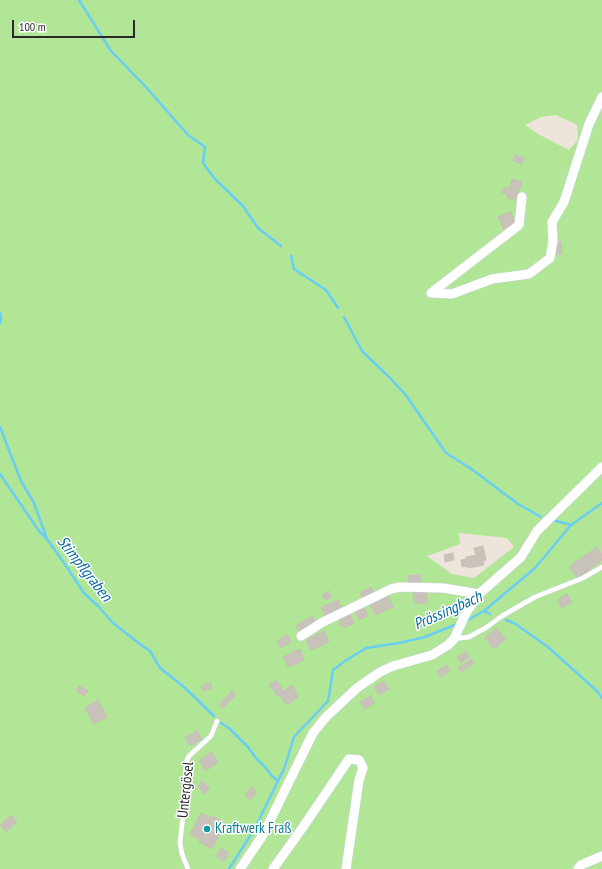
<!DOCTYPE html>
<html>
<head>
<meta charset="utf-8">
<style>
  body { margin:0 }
  #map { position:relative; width:602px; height:869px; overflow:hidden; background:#ede5db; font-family:"PT Sans Narrow",sans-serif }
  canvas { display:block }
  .scale { position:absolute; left:12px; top:20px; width:123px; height:18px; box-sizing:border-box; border:2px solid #2a2a2a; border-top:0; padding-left:5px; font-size:12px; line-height:14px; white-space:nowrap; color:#2a2a2a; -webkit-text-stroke:3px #fff; paint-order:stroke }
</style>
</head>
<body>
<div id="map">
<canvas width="602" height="869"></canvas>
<div class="scale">100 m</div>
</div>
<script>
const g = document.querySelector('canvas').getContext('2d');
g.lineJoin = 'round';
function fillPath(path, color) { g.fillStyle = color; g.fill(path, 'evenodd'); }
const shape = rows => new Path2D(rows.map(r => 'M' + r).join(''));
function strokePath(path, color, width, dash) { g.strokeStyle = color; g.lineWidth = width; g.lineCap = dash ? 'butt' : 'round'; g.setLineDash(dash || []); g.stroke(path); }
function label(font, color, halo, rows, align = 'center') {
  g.font = font + ' "PT Sans Narrow",sans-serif'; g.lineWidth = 3; g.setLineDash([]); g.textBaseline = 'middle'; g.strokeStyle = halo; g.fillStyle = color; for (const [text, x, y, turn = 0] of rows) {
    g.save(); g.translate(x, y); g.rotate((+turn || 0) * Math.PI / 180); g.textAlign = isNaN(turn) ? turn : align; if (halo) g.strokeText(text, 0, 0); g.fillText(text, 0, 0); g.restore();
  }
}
const green = shape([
  [0,0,602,0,602,869,0,869],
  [556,115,577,125,578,140,569,150,540,135,525,125,541,117],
  [459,533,507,538,514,547,474,578,452,574,427,556,460,544]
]);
const stream = shape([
  [79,0,111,51,145,86,188,135,205,147,203,163,215,179,243,206,258,228,281,246],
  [291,256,294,269,326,290,338,308],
  [0,313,1,320,0,323],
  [344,317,362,351,388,376,405,394,446,453,470,468,518,504,541,517],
  [0,427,21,481,34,503,47,539],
  [0,474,39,531,47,539,64,563,84,593,99,607,112,622,141,645,150,651,160,668,184,687,214,716],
  [553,520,571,525],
  [484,611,490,614],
  [506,620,514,623,548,647,597,691,602,698],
  [466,621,484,611,535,568,571,525,602,503],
  [221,723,229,728,248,747,256,758,265,767,272,776,278,781],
  [229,869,254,830,278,781,284,769,294,737,328,701,333,670,345,661,366,648,399,643,425,637,457,624]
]);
const building = shape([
  [515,155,524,158,522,164,513,161,515,155],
  [512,179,522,182,515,200,507,198,508,195,502,193,504,187,509,189,512,179],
  [511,212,516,224,504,230,498,217,511,212],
  [554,242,561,242,562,254,555,254,554,242],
  [483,546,486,560,483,561,484,565,468,568,467,566,462,567,461,560,466,559,466,557,476,555,474,548,483,546],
  [597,547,602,555,602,560,578,579,569,567,597,547],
  [453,553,454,560,445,562,444,555,453,553],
  [421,575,421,582,409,583,408,576,421,575],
  [371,587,375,594,364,600,360,593,371,587],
  [329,591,332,597,325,600,322,595,329,591],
  [413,591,427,591,427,603,414,603,413,591],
  [567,594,572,602,562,608,557,600,567,594],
  [388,596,393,607,375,615,370,604,388,596],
  [338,600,342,610,325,617,321,607,338,600],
  [364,607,368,616,359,620,355,611,364,607],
  [350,614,354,624,344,628,343,625,341,626,339,621,341,620,340,618,350,614],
  [312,616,316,622,300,632,296,626,312,616],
  [496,628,506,639,494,649,485,638,496,628],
  [324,631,329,642,311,650,306,640,324,631],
  [287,635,291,642,281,648,277,641,287,635],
  [300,649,304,660,288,667,283,657,300,649],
  [466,652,469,657,461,663,457,657,466,652],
  [472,659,474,663,461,672,458,668,472,659],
  [447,665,450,671,440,677,437,671,447,665],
  [276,680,284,691,292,685,298,697,287,705,280,695,278,697,269,685,276,680],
  [384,681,389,689,379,695,374,687,384,681],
  [211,683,212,688,203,691,201,686,211,683],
  [79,686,88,691,84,696,76,691,79,686],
  [232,691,236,695,223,708,219,705,232,691],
  [371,696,375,703,365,709,360,702,371,696],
  [98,700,107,717,94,724,85,708,98,700],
  [197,731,202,739,190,746,185,738,197,731],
  [211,752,218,762,206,771,199,761,211,752],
  [202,781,210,789,205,794,198,786,202,781],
  [252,787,257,792,250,800,245,795,252,787],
  [201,813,212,818,213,816,225,823,212,849,199,842,200,840,190,834,201,813],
  [11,815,17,822,6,832,0,825,11,815],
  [221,848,229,853,224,861,216,856,221,848]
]);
const lane = shape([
  [454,639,469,637,487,627,502,616,535,597,583,578,602,567],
  [188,869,182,854,180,843,185,797,186,762,189,756,211,736,217,721]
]);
const street = shape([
  [522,197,519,225,431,293,452,294,492,279,529,274,550,258,553,241,552,222,564,202,589,124,602,97],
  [301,636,323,622,391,589,400,587,443,588,479,594],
  [240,869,263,835,313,733,326,717,357,688,380,672,393,666,432,655,448,645,454,639,466,613,479,594,521,557,537,531,602,467],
  [273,869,303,827,349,759,359,760,363,768,359,780,346,869],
  [578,869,581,865,602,856]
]);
const markers = [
  [207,829,4,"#0f9aa8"]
];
const streetNames = [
  ["Untergösel",186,790,-84]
];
const cultureNames = [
  ["Kraftwerk Fraß",215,829]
];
const waterNames = [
  ["Stimpflgraben",84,569,52],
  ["Prössingbach",448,611,-24]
];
fillPath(green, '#b0e695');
strokePath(stream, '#69cef4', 2.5);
fillPath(building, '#c8c2bb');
strokePath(building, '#c8c1b5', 1);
strokePath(lane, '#d0d4e4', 5.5);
strokePath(street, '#d0d4e4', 10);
strokePath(lane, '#fff', 4.5);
strokePath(street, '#fff', 9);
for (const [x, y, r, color] of markers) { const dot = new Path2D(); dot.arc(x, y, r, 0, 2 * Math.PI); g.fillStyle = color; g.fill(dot); strokePath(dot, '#fff', 1.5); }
label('15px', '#2a2a2a', '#fff', streetNames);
label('15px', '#0d838f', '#fff', cultureNames, 'left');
label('italic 16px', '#076ba0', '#fff', waterNames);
</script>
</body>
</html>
